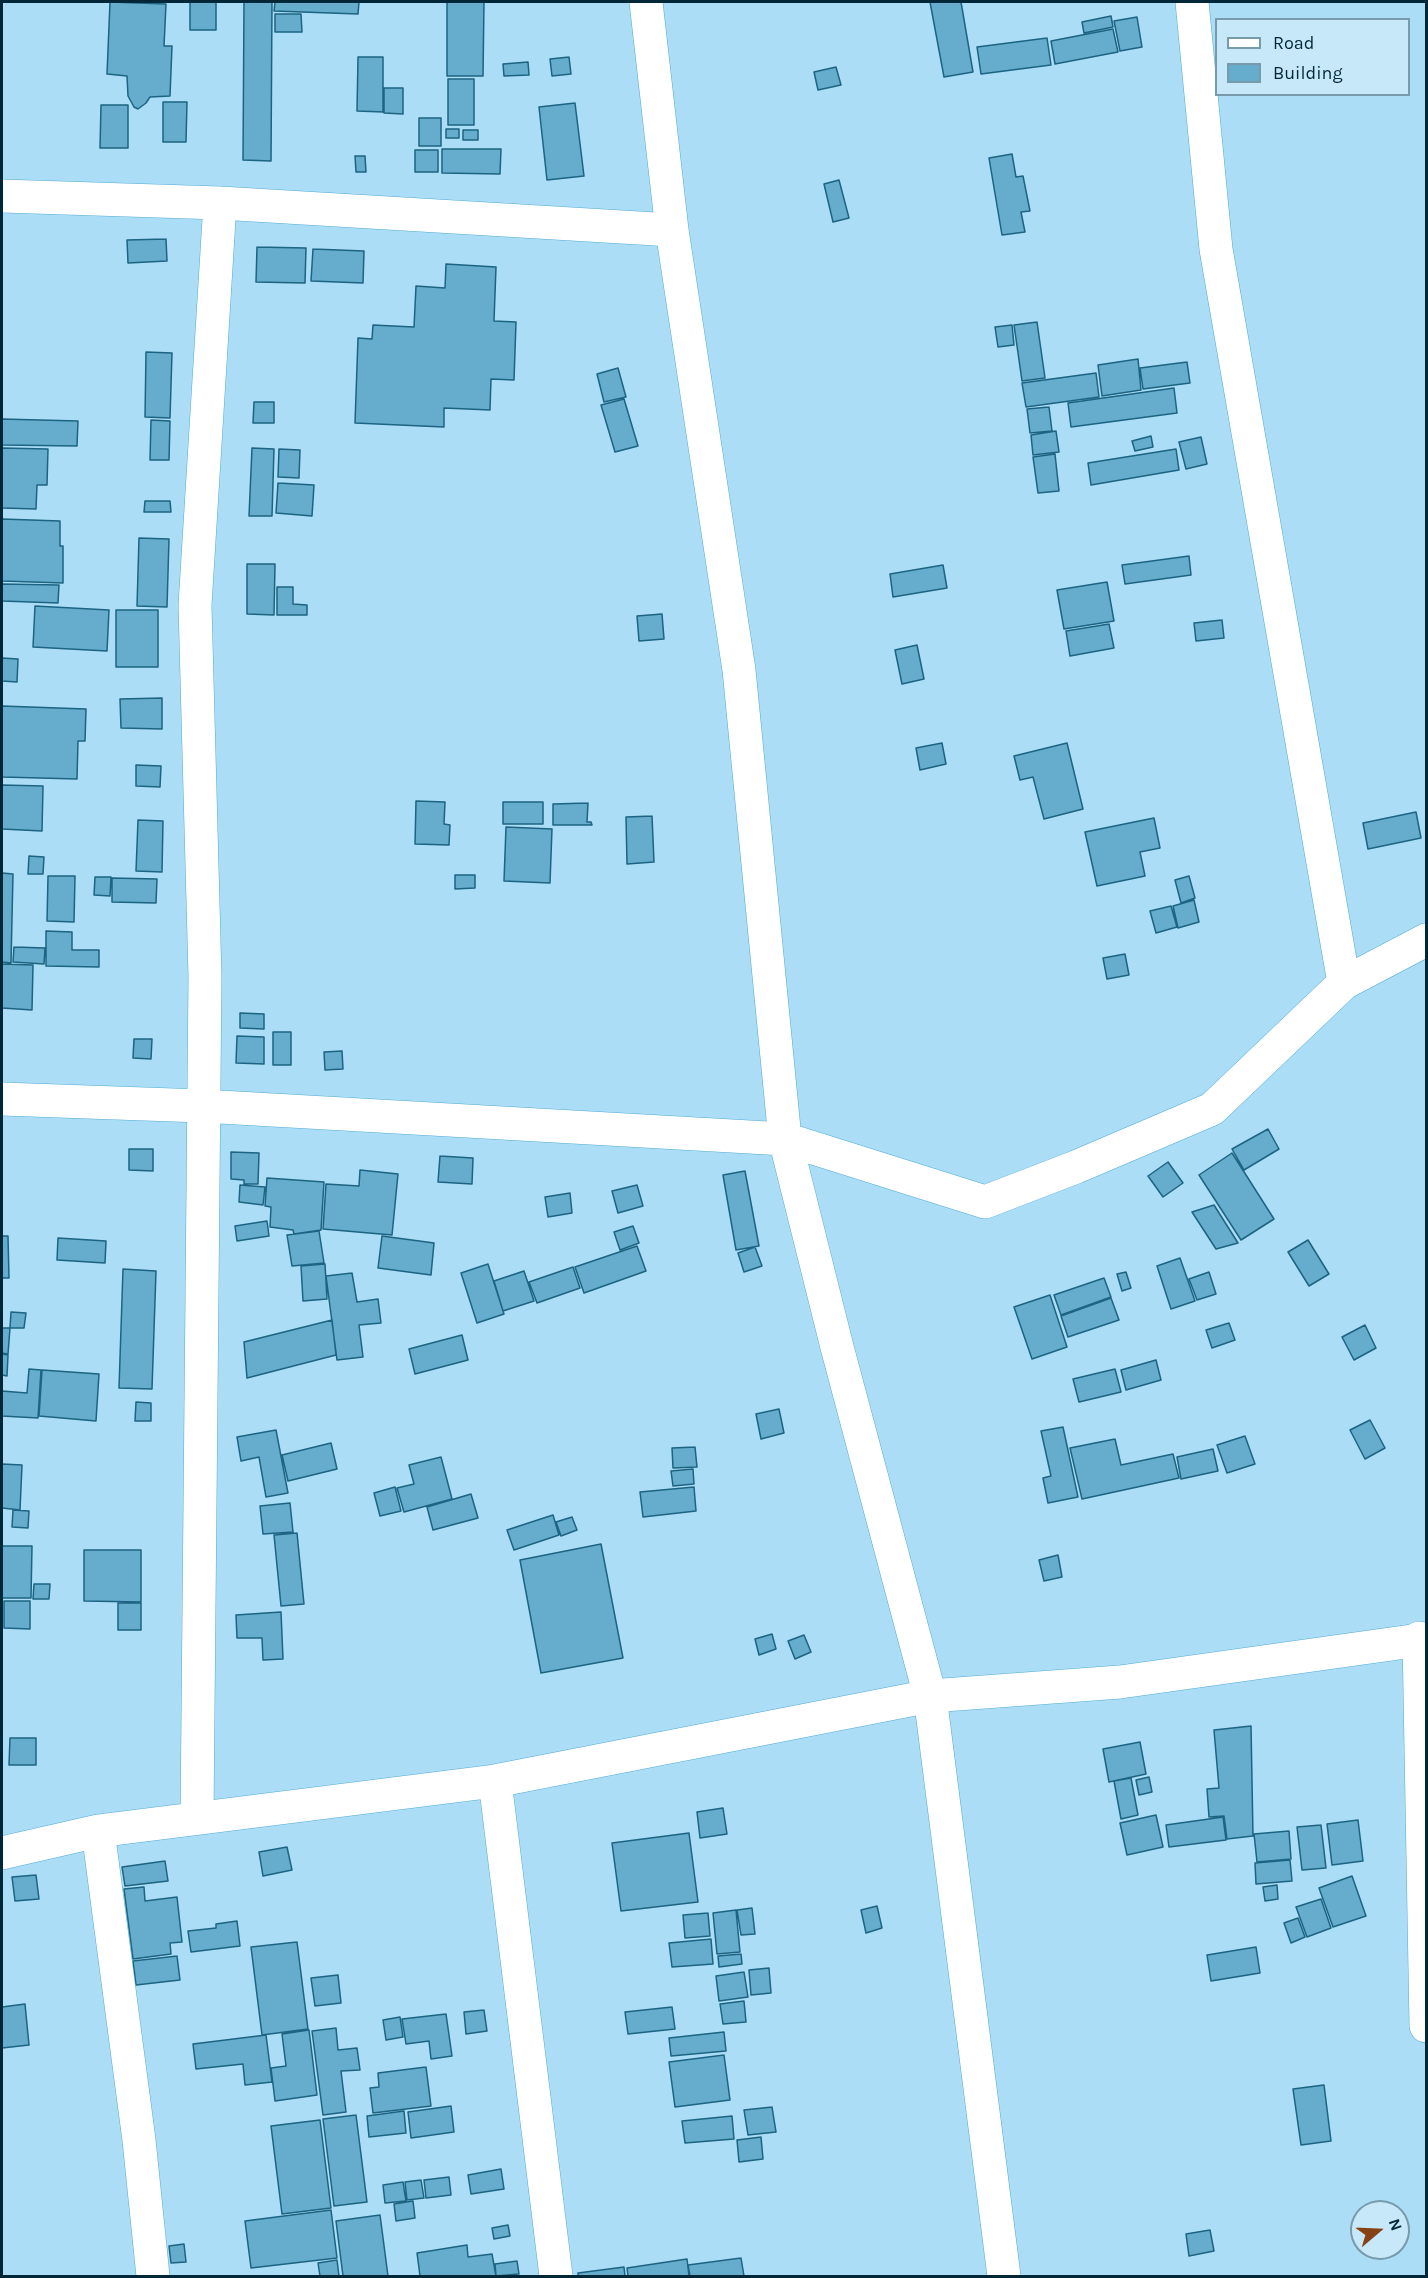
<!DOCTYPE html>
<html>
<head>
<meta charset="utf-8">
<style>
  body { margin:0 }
  #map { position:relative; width:1428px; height:2278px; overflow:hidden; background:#abddf6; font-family:Karla,sans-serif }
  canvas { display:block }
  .frame { position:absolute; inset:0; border:3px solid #002737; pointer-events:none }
  .legend { position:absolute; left:1215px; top:18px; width:195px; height:78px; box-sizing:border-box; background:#c7e8f9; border:2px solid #779bab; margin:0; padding:8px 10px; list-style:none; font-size:18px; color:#002737 }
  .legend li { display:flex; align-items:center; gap:12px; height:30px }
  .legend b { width:30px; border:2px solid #779bab }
  .north { position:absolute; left:1350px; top:2200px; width:60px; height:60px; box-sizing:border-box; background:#c7e8f9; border:2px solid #779bab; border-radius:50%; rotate:71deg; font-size:16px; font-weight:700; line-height:24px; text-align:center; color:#002737 }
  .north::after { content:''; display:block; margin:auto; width:21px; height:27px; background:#864215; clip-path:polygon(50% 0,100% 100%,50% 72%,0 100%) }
</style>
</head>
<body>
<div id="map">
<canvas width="1428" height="2278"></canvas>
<div class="frame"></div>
<ul class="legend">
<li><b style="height:8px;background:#fff"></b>Road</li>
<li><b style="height:16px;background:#65accd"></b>Building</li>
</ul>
<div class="north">N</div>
</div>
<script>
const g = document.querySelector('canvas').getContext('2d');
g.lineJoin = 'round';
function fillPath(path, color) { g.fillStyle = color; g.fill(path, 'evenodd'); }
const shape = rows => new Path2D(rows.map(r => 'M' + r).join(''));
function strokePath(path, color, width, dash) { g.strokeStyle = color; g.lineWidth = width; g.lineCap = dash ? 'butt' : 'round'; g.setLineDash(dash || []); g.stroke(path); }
const building = shape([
  [110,2,166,4,164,46,172,46,170,96,150,97,146,103,138,109,134,107,128,96,127,76,107,74,110,2],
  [190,2,216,2,216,30,190,30,190,2],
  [244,2,272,2,271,161,243,160,244,2],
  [275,2,359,2,358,14,274,11,275,2],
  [447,2,484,2,483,76,447,76,447,2],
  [930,2,961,2,973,72,944,77,930,2],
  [275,14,301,14,302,32,275,32,275,14],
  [1111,16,1113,27,1084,33,1082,22,1111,16],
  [1137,17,1142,47,1120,51,1114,21,1137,17],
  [1113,29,1118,52,1055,64,1051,41,1113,29],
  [1047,38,1051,65,981,74,977,47,1047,38],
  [358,57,383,57,383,112,357,111,358,57],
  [569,57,571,74,552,76,550,59,569,57],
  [528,62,529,75,504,76,503,64,528,62],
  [836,67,841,85,818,90,814,72,836,67],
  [448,79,474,79,474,125,448,125,448,79],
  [384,88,403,88,403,114,384,113,384,88],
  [163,102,187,102,186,142,163,142,163,102],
  [575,103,584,176,547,180,539,107,575,103],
  [101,105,128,105,128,148,100,148,101,105],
  [419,118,441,118,441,146,419,146,419,118],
  [446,129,459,129,459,138,446,138,446,129],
  [463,130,478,130,478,140,463,140,463,130],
  [442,149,501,149,500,174,442,173,442,149],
  [415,150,438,150,438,172,415,172,415,150],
  [1012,154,1016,177,1023,176,1030,211,1021,212,1025,232,1002,235,989,158,1012,154],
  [355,156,365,156,366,172,356,172,355,156],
  [839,180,849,218,833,222,824,184,839,180],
  [166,239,167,261,128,263,127,240,166,239],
  [257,247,306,248,305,283,256,282,257,247],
  [313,249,364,251,363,283,311,281,313,249],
  [446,264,496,267,494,321,516,322,514,380,491,379,490,410,444,408,444,427,355,423,358,338,372,339,373,325,414,327,416,286,445,288,446,264],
  [1037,322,1045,378,1022,381,1014,325,1037,322],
  [1012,325,1014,345,998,347,995,327,1012,325],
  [146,352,172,353,170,418,145,417,146,352],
  [1138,359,1141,390,1102,396,1098,365,1138,359],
  [1187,362,1190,383,1143,389,1140,368,1187,362],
  [618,368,626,397,604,402,597,374,618,368],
  [1096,373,1099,397,1026,407,1022,383,1096,373],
  [1174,388,1177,413,1071,427,1068,403,1174,388],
  [624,399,638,446,615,452,601,405,624,399],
  [254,402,274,402,274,423,253,423,254,402],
  [1049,407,1052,431,1030,433,1027,409,1049,407],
  [2,419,78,421,77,446,2,445,2,419],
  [151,420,170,421,169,460,150,460,151,420],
  [1056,431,1059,452,1033,455,1031,435,1056,431],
  [1151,436,1153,447,1135,451,1132,441,1151,436],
  [1201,437,1207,464,1186,469,1179,442,1201,437],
  [2,448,48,449,47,485,37,485,36,509,2,508,2,448],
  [252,448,274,449,272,516,249,516,252,448],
  [279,449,300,450,299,478,278,477,279,449],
  [1176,449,1179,470,1091,485,1088,463,1176,449],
  [1055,454,1059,491,1038,493,1033,457,1055,454],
  [278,483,314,485,312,516,276,513,278,483],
  [145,501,170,501,171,512,144,512,145,501],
  [2,519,60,521,60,546,63,546,63,583,2,581,2,519],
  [139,538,169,539,167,607,137,606,139,538],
  [1189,556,1191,575,1125,584,1122,565,1189,556],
  [247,564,275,564,274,615,247,614,247,564],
  [943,565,947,588,893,597,890,574,943,565],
  [1107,582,1114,621,1064,629,1057,590,1107,582],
  [2,584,59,585,58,603,2,601,2,584],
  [277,587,293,587,293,604,307,605,307,615,277,615,277,587],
  [35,606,109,610,107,651,33,647,35,606],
  [116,610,158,610,158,667,116,667,116,610],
  [662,614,664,639,639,641,637,616,662,614],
  [1222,620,1224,638,1196,641,1194,623,1222,620],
  [1109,624,1114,648,1070,656,1066,631,1109,624],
  [917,645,924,679,902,684,895,650,917,645],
  [2,658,18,659,17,682,2,681,2,658],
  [162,698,162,729,121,728,120,699,162,698],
  [2,706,86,709,85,741,78,741,77,779,2,777,2,706],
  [942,743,946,764,920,770,916,748,942,743],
  [1067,743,1083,809,1044,819,1033,777,1020,780,1014,756,1067,743],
  [136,765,161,766,160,787,136,786,136,765],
  [2,785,43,786,42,831,2,829,2,785],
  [416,801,445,802,444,824,450,825,449,845,415,844,416,801],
  [503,802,543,802,543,824,503,824,503,802],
  [588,803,587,822,591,822,592,825,553,825,553,804,588,803],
  [1416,812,1421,838,1368,849,1363,823,1416,812],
  [652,816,654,862,627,864,626,817,652,816],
  [1154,818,1160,848,1140,852,1145,876,1097,886,1085,832,1154,818],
  [138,820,163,821,162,872,136,871,138,820],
  [506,827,552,829,550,883,504,881,506,827],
  [29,856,44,857,43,874,28,874,29,856],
  [2,873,13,874,11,963,2,962,2,873],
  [455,875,475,875,475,888,455,889,455,875],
  [48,876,75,876,74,922,47,921,48,876],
  [1189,876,1195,898,1181,903,1175,880,1189,876],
  [95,877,111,877,110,896,94,895,95,877],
  [112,878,157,879,156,903,112,902,112,878],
  [1194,900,1199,922,1178,928,1173,906,1194,900],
  [1171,906,1177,927,1156,933,1150,911,1171,906],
  [46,931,72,932,72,950,99,950,99,967,46,966,46,931],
  [14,947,45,948,44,964,13,962,14,947],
  [1125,954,1129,975,1107,979,1103,958,1125,954],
  [2,964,33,965,32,1010,2,1008,2,964],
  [240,1013,264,1014,264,1029,240,1028,240,1013],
  [273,1032,291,1032,291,1065,273,1065,273,1032],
  [237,1036,264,1037,264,1064,236,1063,237,1036],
  [134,1039,152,1039,151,1059,133,1058,134,1039],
  [342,1051,343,1069,325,1070,324,1052,342,1051],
  [1268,1129,1279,1149,1244,1170,1232,1149,1268,1129],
  [129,1149,153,1149,153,1171,129,1170,129,1149],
  [231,1152,259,1153,258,1184,244,1184,244,1180,231,1179,231,1152],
  [1232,1153,1274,1219,1241,1240,1199,1175,1232,1153],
  [440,1156,473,1158,472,1184,438,1182,440,1156],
  [1168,1162,1183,1183,1163,1197,1148,1176,1168,1162],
  [360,1170,398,1174,392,1235,323,1229,326,1184,359,1186,360,1170],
  [745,1171,759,1246,736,1250,723,1175,745,1171],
  [267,1178,324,1182,321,1230,294,1234,293,1230,270,1227,271,1207,265,1206,267,1178],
  [240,1185,265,1187,263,1205,239,1202,240,1185],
  [637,1185,643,1206,618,1213,612,1191,637,1185],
  [570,1193,572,1213,548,1217,545,1197,570,1193],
  [1214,1205,1238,1243,1216,1249,1192,1212,1214,1205],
  [267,1221,269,1236,237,1241,235,1226,267,1221],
  [633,1226,639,1243,620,1250,614,1232,633,1226],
  [319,1231,324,1263,292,1266,287,1235,319,1231],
  [2,1236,8,1236,9,1278,2,1278,2,1236],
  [382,1236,434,1243,431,1275,378,1268,382,1236],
  [58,1238,106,1241,105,1263,57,1260,58,1238],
  [1308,1240,1329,1274,1309,1286,1288,1252,1308,1240],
  [637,1246,646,1271,584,1293,575,1267,637,1246],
  [755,1247,762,1266,744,1272,738,1253,755,1247],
  [1180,1258,1195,1301,1171,1309,1157,1266,1180,1258],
  [325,1264,327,1299,303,1301,301,1266,325,1264],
  [488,1264,504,1314,477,1323,461,1273,488,1264],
  [573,1267,580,1288,537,1303,529,1282,573,1267],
  [123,1269,156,1271,152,1389,119,1388,123,1269],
  [524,1271,534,1301,503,1311,494,1281,524,1271],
  [1126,1272,1131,1288,1122,1291,1117,1274,1126,1272],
  [1209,1272,1216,1294,1197,1300,1189,1279,1209,1272],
  [352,1273,357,1302,378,1299,381,1323,359,1325,363,1357,337,1360,326,1276,352,1273],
  [1104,1278,1111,1297,1061,1315,1054,1295,1104,1278],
  [1050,1295,1067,1347,1032,1359,1014,1307,1050,1295],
  [1111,1298,1119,1320,1068,1337,1061,1316,1111,1298],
  [11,1312,26,1313,24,1328,10,1328,11,1312],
  [332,1320,336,1355,247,1378,244,1342,332,1320],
  [1229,1323,1235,1340,1212,1348,1206,1330,1229,1323],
  [1365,1325,1376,1348,1354,1360,1342,1337,1365,1325],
  [2,1328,10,1328,8,1354,2,1353,2,1328],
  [462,1335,468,1360,415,1374,409,1349,462,1335],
  [2,1354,8,1355,7,1376,2,1375,2,1354],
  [1156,1360,1161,1380,1126,1390,1121,1370,1156,1360],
  [29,1369,41,1370,38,1418,2,1416,2,1391,27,1393,29,1369],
  [1115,1369,1121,1392,1079,1402,1073,1379,1115,1369],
  [42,1370,99,1374,96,1421,39,1416,42,1370],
  [136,1402,151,1403,151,1421,135,1421,136,1402],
  [779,1409,784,1433,761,1439,756,1414,779,1409],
  [1370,1420,1385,1448,1365,1459,1350,1430,1370,1420],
  [1063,1427,1078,1497,1048,1503,1043,1478,1051,1476,1041,1431,1063,1427],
  [276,1430,288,1493,266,1497,259,1457,241,1461,237,1437,276,1430],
  [1245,1436,1255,1464,1227,1473,1217,1445,1245,1436],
  [1115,1439,1121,1465,1173,1454,1179,1478,1082,1499,1070,1448,1115,1439],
  [331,1443,337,1469,288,1481,282,1455,331,1443],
  [695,1447,697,1467,673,1468,672,1448,695,1447],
  [1213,1449,1218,1471,1181,1479,1177,1457,1213,1449],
  [441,1457,452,1499,404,1512,397,1488,414,1484,409,1465,441,1457],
  [2,1464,22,1465,20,1510,2,1508,2,1464],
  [693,1469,694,1484,673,1486,671,1471,693,1469],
  [395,1487,401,1511,380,1516,374,1493,395,1487],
  [694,1487,696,1511,643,1517,640,1492,694,1487],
  [471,1494,478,1518,433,1530,427,1507,471,1494],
  [290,1503,293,1532,263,1534,260,1506,290,1503],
  [13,1510,29,1511,28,1528,12,1527,13,1510],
  [553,1515,559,1535,514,1550,507,1530,553,1515],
  [572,1517,577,1530,561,1536,556,1522,572,1517],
  [297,1533,304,1604,281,1606,274,1535,297,1533],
  [601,1544,623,1658,541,1673,520,1560,601,1544],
  [2,1546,32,1546,31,1598,2,1598,2,1546],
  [84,1550,141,1550,141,1602,84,1601,84,1550],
  [1058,1555,1062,1577,1044,1581,1039,1560,1058,1555],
  [34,1584,50,1584,49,1599,33,1599,34,1584],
  [4,1601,30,1601,30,1629,4,1628,4,1601],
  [118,1603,141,1603,141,1630,118,1630,118,1603],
  [281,1612,283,1659,263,1660,262,1638,237,1638,236,1615,281,1612],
  [772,1634,776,1649,759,1655,755,1639,772,1634],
  [804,1635,811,1652,795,1659,788,1641,804,1635],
  [1251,1726,1253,1836,1227,1839,1224,1816,1209,1817,1207,1789,1219,1788,1214,1730,1251,1726],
  [10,1738,36,1738,36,1765,9,1765,10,1738],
  [1140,1742,1146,1774,1109,1782,1103,1749,1140,1742],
  [1149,1777,1152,1792,1139,1795,1136,1780,1149,1777],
  [1131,1778,1138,1815,1121,1819,1114,1781,1131,1778],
  [723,1808,727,1834,700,1838,697,1812,723,1808],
  [1156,1815,1163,1847,1127,1855,1120,1823,1156,1815],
  [1223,1817,1226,1840,1169,1847,1166,1825,1223,1817],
  [1358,1820,1363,1861,1332,1865,1327,1824,1358,1820],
  [1321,1825,1326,1868,1302,1870,1297,1827,1321,1825],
  [1289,1831,1291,1859,1257,1862,1254,1834,1289,1831],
  [689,1833,698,1902,621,1911,612,1843,689,1833],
  [287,1847,292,1870,263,1876,259,1852,287,1847],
  [1290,1860,1292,1881,1256,1884,1255,1863,1290,1860],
  [165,1861,168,1881,125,1886,122,1867,165,1861],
  [36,1875,39,1899,15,1901,12,1877,36,1875],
  [1352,1876,1366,1916,1333,1927,1319,1888,1352,1876],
  [1277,1885,1278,1899,1265,1901,1263,1887,1277,1885],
  [144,1887,145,1901,177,1897,182,1942,170,1943,171,1954,133,1959,124,1889,144,1887],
  [1321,1899,1331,1928,1307,1937,1296,1907,1321,1899],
  [877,1906,882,1928,866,1933,861,1910,877,1906],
  [752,1908,755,1934,741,1935,737,1910,752,1908],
  [736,1910,740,1952,717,1954,713,1913,736,1910],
  [708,1913,710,1936,685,1938,683,1915,708,1913],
  [1298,1918,1305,1937,1291,1943,1284,1923,1298,1918],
  [237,1921,240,1946,191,1952,188,1931,216,1928,216,1924,237,1921],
  [711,1939,713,1964,672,1967,669,1943,711,1939],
  [297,1942,308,2029,262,2035,251,1947,297,1942],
  [1256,1947,1260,1973,1211,1981,1207,1955,1256,1947],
  [741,1954,742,1964,719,1967,718,1956,741,1954],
  [177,1956,180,1980,136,1985,133,1961,177,1956],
  [769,1968,771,1993,751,1995,749,1970,769,1968],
  [744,1972,748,1997,719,2001,716,1976,744,1972],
  [338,1975,341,2003,315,2006,311,1978,338,1975],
  [744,2001,746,2022,723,2024,720,2004,744,2001],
  [25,2004,29,2045,2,2048,2,2007,25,2004],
  [672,2007,675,2029,628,2034,625,2012,672,2007],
  [484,2010,487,2031,466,2034,464,2012,484,2010],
  [446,2014,452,2056,431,2059,429,2041,406,2044,402,2019,446,2014],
  [400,2017,403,2037,386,2040,383,2020,400,2017],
  [336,2028,338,2050,357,2048,360,2070,341,2071,346,2112,323,2115,312,2031,336,2028],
  [309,2030,317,2095,275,2101,271,2068,286,2066,282,2034,309,2030],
  [724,2032,726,2051,671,2056,669,2038,724,2032],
  [266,2035,272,2082,245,2085,243,2064,196,2069,193,2044,266,2035],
  [724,2055,730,2100,675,2107,669,2062,724,2055],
  [426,2067,431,2106,373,2113,370,2088,379,2087,378,2073,426,2067],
  [1324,2085,1331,2141,1301,2145,1293,2089,1324,2085],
  [451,2106,454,2132,411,2138,408,2112,451,2106],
  [772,2107,776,2132,748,2135,744,2110,772,2107],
  [404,2111,406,2133,369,2137,367,2116,404,2111],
  [356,2115,367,2202,334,2206,323,2119,356,2115],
  [732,2116,734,2139,685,2143,682,2121,732,2116],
  [320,2120,331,2208,282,2214,271,2126,320,2120],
  [761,2137,763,2159,739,2162,737,2140,761,2137],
  [501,2169,504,2189,471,2194,468,2175,501,2169],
  [449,2177,451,2195,426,2198,424,2180,449,2177],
  [421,2180,424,2198,407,2200,405,2182,421,2180],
  [403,2182,406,2201,385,2203,383,2185,403,2182],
  [413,2201,415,2218,396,2221,394,2204,413,2201],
  [331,2210,337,2258,251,2268,245,2221,331,2210],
  [380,2215,388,2276,343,2276,336,2221,380,2215],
  [508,2225,510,2236,494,2239,492,2228,508,2225],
  [1210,2230,1214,2251,1189,2256,1186,2234,1210,2230],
  [184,2244,186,2262,171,2263,169,2246,184,2244],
  [467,2245,468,2257,492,2254,496,2276,420,2276,417,2253,467,2245],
  [741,2258,744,2276,690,2276,688,2265,741,2258],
  [687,2259,689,2276,628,2276,627,2268,687,2259],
  [337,2260,339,2276,320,2276,318,2263,337,2260],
  [517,2261,519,2274,496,2276,495,2264,517,2261],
  [624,2267,625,2276,578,2276,578,2273,624,2267]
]);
const minor = shape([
  [646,2,672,230,739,670,785,1139,837,1347,930,1696,1004,2276],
  [1192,2,1216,249,1344,983],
  [2,196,220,203,672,230],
  [2,1099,202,1106,785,1139,985,1202,1076,1167,1212,1109,1344,983,1426,940],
  [1419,1638,1426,2026],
  [495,1781,556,2276],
  [197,1818,205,977,195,605,220,203],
  [98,1831,139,2140,153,2276],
  [2,1853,98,1831,495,1781,930,1696,1120,1682,1426,1639]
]);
fillPath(building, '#65accd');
strokePath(building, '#1c6481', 1.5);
strokePath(minor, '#52abd3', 34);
strokePath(minor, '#fff', 33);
</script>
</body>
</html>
